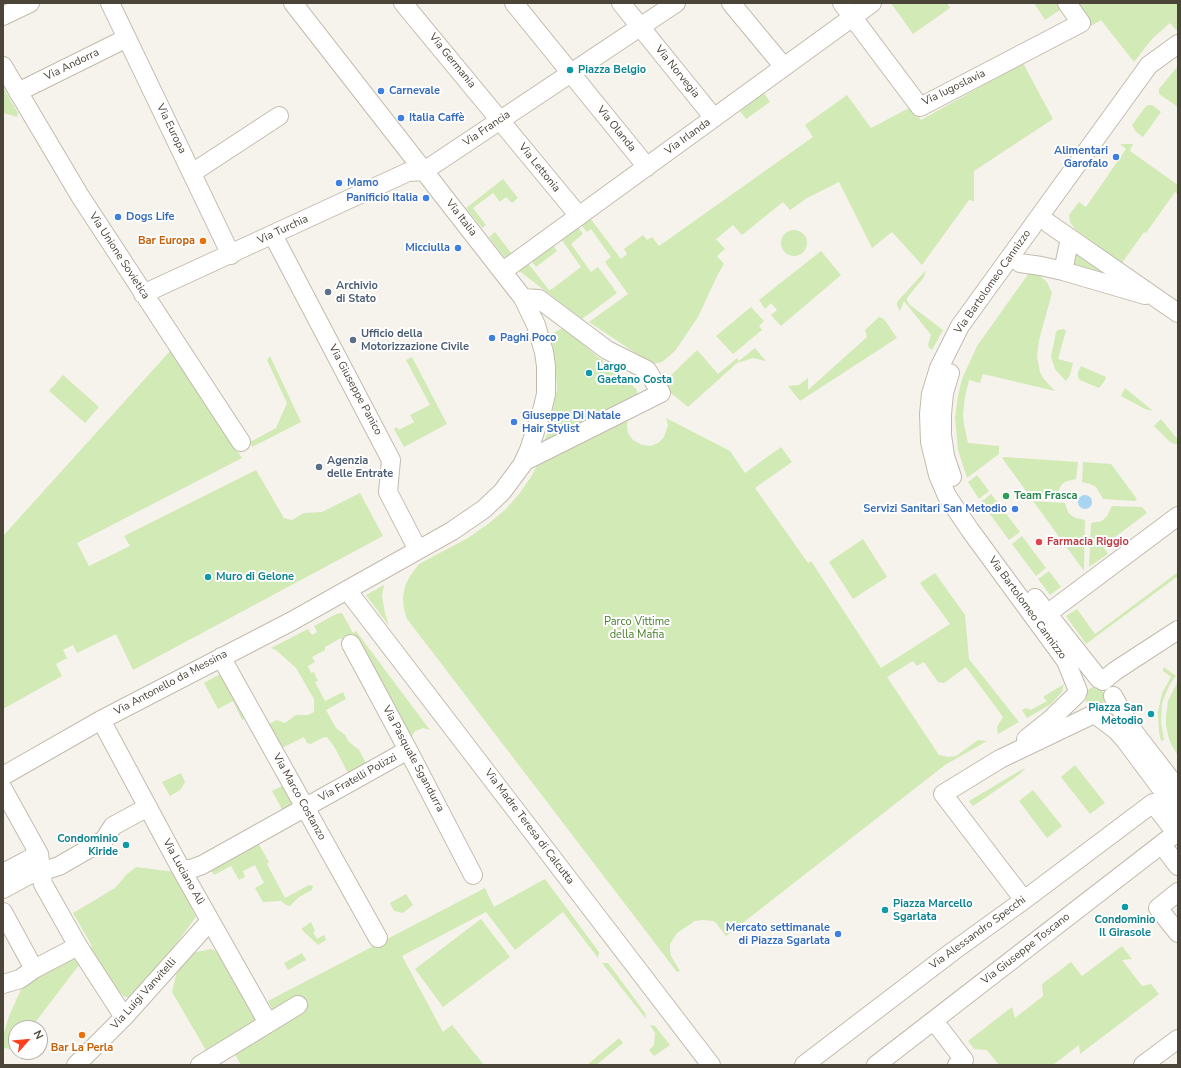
<!DOCTYPE html>
<html>
<head>
<meta charset="utf-8">
<style>
  body { margin:0 }
  #map { position:relative; width:1181px; height:1068px; overflow:hidden; background:#f6f3ec; font-family:"Nunito Sans",sans-serif }
  canvas { display:block }
  .frame { position:absolute; inset:0; border:4px solid #4b4439; pointer-events:none }
  .north { position:absolute; left:8px; top:1020px; width:40px; height:40px; box-sizing:border-box; background:#fff; border:1px solid #b7b4b0; border-radius:50%; rotate:63deg; font-size:11px; font-weight:700; line-height:16px; text-align:center; color:#4b4439 }
  .north::after { content:''; display:block; margin:auto; width:14px; height:18px; background:#fc3f1d; clip-path:polygon(50% 0,100% 100%,50% 72%,0 100%) }
</style>
</head>
<body>
<div id="map">
<canvas width="1181" height="1068"></canvas>
<div class="frame"></div>
<div class="north">N</div>
</div>
<script>
const g = document.querySelector('canvas').getContext('2d');
g.lineJoin = 'round';
function fillPath(path, color) { g.fillStyle = color; g.fill(path, 'evenodd'); }
const shape = rows => new Path2D(rows.map(r => 'M' + r).join(''));
function strokePath(path, color, width, dash) { g.strokeStyle = color; g.lineWidth = width; g.lineCap = dash ? 'butt' : 'round'; g.setLineDash(dash || []); g.stroke(path); }
function label(font, color, halo, rows, align = 'center') {
  g.font = font + ' "Nunito Sans",sans-serif'; g.lineWidth = 4; g.setLineDash([]); g.textBaseline = 'middle'; g.strokeStyle = halo; g.fillStyle = color; for (const [text, x, y, turn = 0] of rows) {
    g.save(); g.translate(x, y); g.rotate((+turn || 0) * Math.PI / 180); g.textAlign = isNaN(turn) ? turn : align; if (halo) g.strokeText(text, 0, 0); g.fillText(text, 0, 0); g.restore();
  }
}
const green = shape([
  [891,3,947,3,950,8,913,34],
  [1034,3,1059,3,1063,8,1045,20],
  [1077,3,1178,3,1178,29,1176,30,1170,23,1152,39,1134,62,1101,20,1091,26],
  [1023,63,1053,119,974,171,974,201,969,200,922,265,892,232,872,248,839,182,807,198,790,210,783,202,742,235,733,225,716,239,725,249,717,256,724,264,718,274,698,317,675,351,662,362,652,364,589,322,628,294,605,262,611,257,591,229,587,232,581,225,590,218,621,259,627,254,624,249,643,235,647,240,652,237,659,246,813,137,805,125,847,95,871,128,911,107,921,120],
  [1178,66,1178,107,1159,94,1159,89],
  [3,87,18,113,17,117,3,113],
  [764,93,770,102,746,119,740,111],
  [1149,105,1152,105,1161,112,1143,137,1136,132,1132,125,1146,106],
  [1120,144,1133,144,1130,151,1178,185,1178,194,1175,192,1146,233,1144,232,1122,263,1075,229,1070,222,1069,215,1079,202,1086,207,1126,149],
  [503,179,518,198,512,203,506,197,500,202,493,193,473,208,486,225,482,228,466,208],
  [578,227,583,234,571,244,591,272,598,267,617,293,582,319,518,270,528,263,549,290,552,289,581,267,561,239],
  '781 243a13 13 0 1 1 26 0a13 13 0 1 1-26 0Z',
  [495,232,512,254,505,258,489,237],
  [553,245,557,251,536,267,531,261],
  [821,251,841,275,781,326,771,315,777,310,771,303,765,309,759,300],
  [1076,252,1116,277,1071,267],
  [926,270,924,277,907,298,907,301,910,305,943,330,932,350,929,348,928,345,931,335,904,301,900,311,897,306,897,302],
  [1029,273,1040,276,1047,282,1052,293,1039,340,1037,357,1040,372,1043,378,1055,391,983,374,980,383,969,380,965,397,963,414,964,425,968,443,999,446,999,454,967,478,958,450,955,418,958,396,962,379,977,346],
  [751,307,764,321,759,326,762,330,733,354,716,336],
  [879,317,884,319,897,338,800,401,788,386,799,385,808,378,808,390,867,337,865,330],
  [563,328,632,385,637,390,637,395,542,446,549,429,557,389,555,360,553,347,549,335],
  [1064,329,1066,331,1058,359,1073,363,1070,375,1066,381,1055,369,1051,357,1056,332,1058,330],
  [755,348,766,361,753,358,737,363,688,407,661,385,697,350,718,374,737,358,739,361],
  [170,351,242,458,77,543,89,566,130,546,124,536,256,470,284,518,292,520,304,513,322,512,360,493,383,536,133,670,116,634,77,653,73,645,63,650,67,658,56,664,62,676,3,709,3,536],
  [270,356,301,422,252,447,250,442,276,428,287,403,267,360],
  [412,357,447,424,404,447,394,429,397,427,399,430,414,422,410,415,430,405,406,360],
  [1081,366,1106,377,1104,382,1099,388,1080,380,1078,377,1078,372],
  [63,375,99,407,85,423,49,391],
  [1125,388,1142,402,1153,411,1145,409,1121,396],
  [628,418,627,426,628,433,633,440,642,445,650,446,658,443,664,437,668,425,666,418,730,451,745,473,781,447,792,462,755,488,808,563,811,561,881,668,950,624,920,583,935,573,965,615,969,659,1019,722,998,734,997,727,1003,717,966,667,944,683,938,682,924,662,917,666,913,661,887,677,939,755,949,757,956,756,978,740,987,741,945,765,726,936,716,923,713,921,702,920,695,921,677,933,670,944,670,950,671,956,680,971,677,972,414,628,407,619,404,609,403,598,405,586,410,576,419,564,468,538,488,524,506,509,519,494,531,477,540,460],
  [1161,419,1178,440,1178,444,1174,444,1169,441,1154,426],
  [1004,457,1078,462,1076,479,1067,481,1062,484,1059,489,1058,497,1029,495,1002,458],
  [1083,462,1111,464,1137,499,1135,501,1103,499,1096,487,1090,484,1082,482],
  [977,475,989,491,979,499,968,482],
  [991,494,1020,532,1009,540,981,502],
  [1033,501,1065,503,1068,512,1072,516,1076,518,1085,520,1084,571],
  [1112,506,1142,507,1147,513,1103,546,1108,554,1089,567,1091,523,1102,521,1107,516],
  [1022,536,1046,568,1036,576,1012,544],
  [863,539,887,577,853,599,829,562],
  [1049,571,1061,587,1050,595,1038,579],
  [1178,572,1178,576,1086,644,1066,616,1077,609,1095,634],
  [384,585,382,596,385,613,389,626,366,595],
  [342,613,353,633,356,631,430,730,423,728,415,731,412,736,411,742,353,633,352,636,345,640,341,638,325,647,325,650,312,657,315,662,308,666,311,673,314,672,318,681,315,682,325,701,343,692,346,699,326,710,336,728,345,735,349,742,359,750,367,765,349,775,335,748,327,737,322,738,311,744,307,743,304,737,280,749,267,725,277,720,285,723,296,715,308,715,314,712,314,699,296,668,276,650,271,648,308,629,312,635,317,632,314,626,336,614],
  [1164,667,1176,676,1169,686,1162,703,1161,722,1164,740,1161,741,1159,732,1158,712,1162,693,1171,677,1163,671],
  [224,672,248,716,242,720,233,701,218,709,204,683],
  [1178,681,1178,756,1170,742,1166,726,1166,717,1168,701],
  [1064,684,1062,692,1051,704,1027,718,1022,710,1026,708,1031,710,1047,701,1043,697],
  '1085 697a10 10 0 1 1 20 0a10 10 0 1 1-20 0Z',
  [1075,765,1105,803,1090,814,1061,777],
  [1026,767,1020,774,973,806,969,801],
  [181,773,185,782,183,786,180,790,170,796,162,782],
  [286,784,297,804,283,811,272,791],
  [1033,790,1062,826,1047,838,1019,801],
  [258,843,269,862,267,864,285,898,309,885,313,886,312,890,299,897,290,906,286,905,281,901,263,902,255,888,264,883,255,865,243,871,245,877,239,880,231,866,214,875,210,869],
  [136,867,175,872,196,917,157,969,129,998,123,996,113,984,89,949,92,946,73,913,115,888,126,875],
  [545,879,599,952,598,958,563,912,515,950,486,912,402,956,443,1032,452,1025,484,1065,241,1065,233,1051,307,1008,300,996,274,1012,268,1001,485,888,494,907],
  [406,894,413,905,403,913,394,911,390,903],
  [481,919,510,957,443,1007,415,969],
  [311,922,315,931,313,932,317,939,324,935,326,940,318,945,301,929],
  [1122,946,1132,959,1122,960,1142,986,1151,984,1159,994,1080,1054,1079,1045,1053,1065,999,1065,987,1050,974,1049,968,1041,1012,1007,1015,1018,1043,996,1042,984,1071,962,1082,976],
  [211,949,220,953,258,1019,207,1052,172,992,179,963,192,953],
  [302,953,306,960,288,970,284,963],
  [74,955,82,961,31,1028,16,1028,16,1048,14,1051,6,1048,3,1049,3,1036,9,1016,23,985],
  [602,963,608,963,645,1013,646,1019],
  [650,1025,655,1026,670,1045,654,1056,649,1050,654,1045,655,1033],
  [619,1038,623,1043,596,1065,587,1065]
]);
const water = shape([
  '1078 502a7 7 0 1 1 14 0a7 7 0 1 1-14 0Z'
]);
const minor = shape([
  [110,3,231,255],
  [403,3,579,216],
  [514,3,647,167],
  [621,3,714,118],
  [731,3,784,67],
  [842,3,920,107,1081,23,1067,3],
  [3,16,30,3],
  [3,66,80,196,241,442],
  [18,92,127,38],
  [424,171,676,3],
  [192,173,279,116],
  [1048,223,1178,313],
  [273,235,391,460,388,492,418,550],
  [1020,263,1041,266,1063,271,1145,295],
  [503,271,872,3],
  [1063,271,1070,238],
  [143,294,408,172,424,171],
  [523,298,539,299,607,350,647,370,661,393,525,461],
  [950,373,944,393,942,414,942,435,945,456,952,477],
  [347,590,711,1065],
  [1035,598,1099,679],
  [1047,614,1178,516],
  [351,644,408,750,473,875],
  [221,657,378,938],
  [1103,681,1115,671,1178,630],
  [1078,691,1066,661,970,530,947,496,938,475,930,442,929,414,931,394,939,368,960,326,1149,65,1178,44],
  [1113,696,1131,728,1178,789],
  [1096,715,1116,730,1125,740,1178,811],
  [101,720,181,869,268,1023],
  [1026,739,1051,719,1077,694],
  [3,776,101,720,292,621,452,531,484,509,502,492,522,465,529,450,543,407,546,394,546,366,544,352,536,325,523,298,293,3],
  [3,789,39,854,43,884,78,946,124,1017],
  [1162,845,1178,866],
  [181,869,191,869,202,865,408,750],
  [3,873,39,854],
  [3,889,27,876,59,866,104,840,113,826,148,807],
  [1178,892,1158,908,1178,933],
  [1024,900,943,794,1000,759,1092,715],
  [3,912,34,969],
  [3,984,20,979,34,969,78,946],
  [934,1021,964,1060,957,1065],
  [76,1065,124,1017,210,921],
  [200,1065,298,1005],
  [804,1065,952,952,1024,900,1153,803,1176,833,876,1065],
  [1143,1065,1178,1039]
]);
const markers = [
  [570,70,4,"#0f9aa8"],
  [381,91,4,"#3f7fe0"],
  [401,118,4,"#3f7fe0"],
  [1116,157,4,"#3f7fe0"],
  [339,183,4,"#3f7fe0"],
  [426,198,4,"#3f7fe0"],
  [118,217,4,"#3f7fe0"],
  [203,241,4,"#e8710a"],
  [458,248,4,"#3f7fe0"],
  [328,292,4,"#5c6f8a"],
  [492,338,4,"#3f7fe0"],
  [353,340,4,"#5c6f8a"],
  [589,373,4,"#0f9aa8"],
  [514,422,4,"#3f7fe0"],
  [319,467,4,"#5c6f8a"],
  [1006,496,4,"#2e9e5b"],
  [1015,509,4,"#3f7fe0"],
  [1039,542,4,"#e0444e"],
  [208,577,4,"#0f9aa8"],
  [1151,714,4,"#0f9aa8"],
  [126,845,4,"#0f9aa8"],
  [1125,907,4,"#0f9aa8"],
  [885,910,4,"#0f9aa8"],
  [838,934,4,"#3f7fe0"],
  [82,1035,4,"#e8710a"]
];
const streetNames = [
  ["Via Germania",452,61,51],
  ["Via Andorra",72,65,-26],
  ["Via Norvegia",677,72,51],
  ["Via Iugoslavia",954,88,-26],
  ["Via Europa",171,129,64],
  ["Via Francia",487,129,-34],
  ["Via Olanda",616,129,51],
  ["Via Irlanda",688,137,-36],
  ["Via Lettonia",539,168,51],
  ["Via Italia",461,218,52],
  ["Via Turchia",283,230,-25],
  ["Via Unione Sovietica",119,256,57],
  ["Via Bartolomeo Cannizzo",993,282,-55],
  ["Via Giuseppe Panico",355,390,62],
  ["Via Bartolomeo Cannizzo",1027,608,54],
  ["Via Antonello da Messina",171,683,-28],
  ["Via Pasquale Sgandurra",413,759,62],
  ["Via Fratelli Polizzi",358,778,-29],
  ["Via Marco Costanzo",299,797,61],
  ["Via Madre Teresa di Calcutta",529,827,53],
  ["Via Luciano Alì",183,872,61],
  ["Via Alessandro Specchi",978,933,-36],
  ["Via Giuseppe Toscano",1026,949,-38],
  ["Via Luigi Vanvitelli",144,994,-48]
];
const cultureNames = [
  ["Piazza Belgio",578,70],
  ["Largo",597,367],
  ["Gaetano Costa",597,380],
  ["Muro di Gelone",216,577],
  ["Piazza San",1143,708,"right"],
  ["Metodio",1143,721,"right"],
  ["Condominio",118,839,"right"],
  ["Kiride",118,852,"right"],
  ["Piazza Marcello",893,904],
  ["Sgarlata",893,917],
  ["Condominio",1125,920,"center"],
  ["Il Girasole",1125,933,"center"]
];
const shopNames = [
  ["Carnevale",389,91],
  ["Italia Caffè",409,118],
  ["Alimentari",1108,151,"right"],
  ["Garofalo",1108,164,"right"],
  ["Mamo",347,183],
  ["Panificio Italia",418,198,"right"],
  ["Dogs Life",126,217],
  ["Micciulla",450,248,"right"],
  ["Paghi Poco",500,338],
  ["Giuseppe Di Natale",522,416],
  ["Hair Stylist",522,429],
  ["Servizi Sanitari San Metodio",1007,509,"right"],
  ["Mercato settimanale",830,928,"right"],
  ["di Piazza Sgarlata",830,941,"right"]
];
const foodNames = [
  ["Bar Europa",195,241],
  ["Bar La Perla",82,1048,"center"]
];
const serviceNames = [
  ["Archivio",336,286],
  ["di Stato",336,299],
  ["Ufficio della",361,334],
  ["Motorizzazione Civile",361,347],
  ["Agenzia",327,461],
  ["delle Entrate",327,474]
];
const leisureNames = [
  ["Team Frasca",1014,496]
];
const healthNames = [
  ["Farmacia Riggio",1047,542]
];
const parkNames = [
  ["Parco Vittime",637,622],
  ["della Mafia",637,635]
];
fillPath(green, '#d2eab5');
fillPath(water, '#a9d4f2');
strokePath(minor, '#c2bbae', 20);
strokePath(minor, '#fff', 18);
for (const [x, y, r, color] of markers) { const dot = new Path2D(); dot.arc(x, y, r, 0, 2 * Math.PI); g.fillStyle = color; g.fill(dot); strokePath(dot, '#fff', 1.5); }
label('11px', '#4b4439', '#fff', streetNames);
label('bold 11px', '#0d838f', '#fff', cultureNames, 'left');
label('bold 11px', '#366cbe', '#fff', shopNames, 'left');
label('bold 11px', '#c56008', '#fff', foodNames, 'right');
label('bold 11px', '#4e5e75', '#fff', serviceNames, 'left');
label('bold 11px', '#27864d', '#fff', leisureNames, 'left');
label('bold 11px', '#be3a42', '#fff', healthNames, 'left');
label('11px', '#4a7f2a', '#fff', parkNames);
</script>
</body>
</html>
